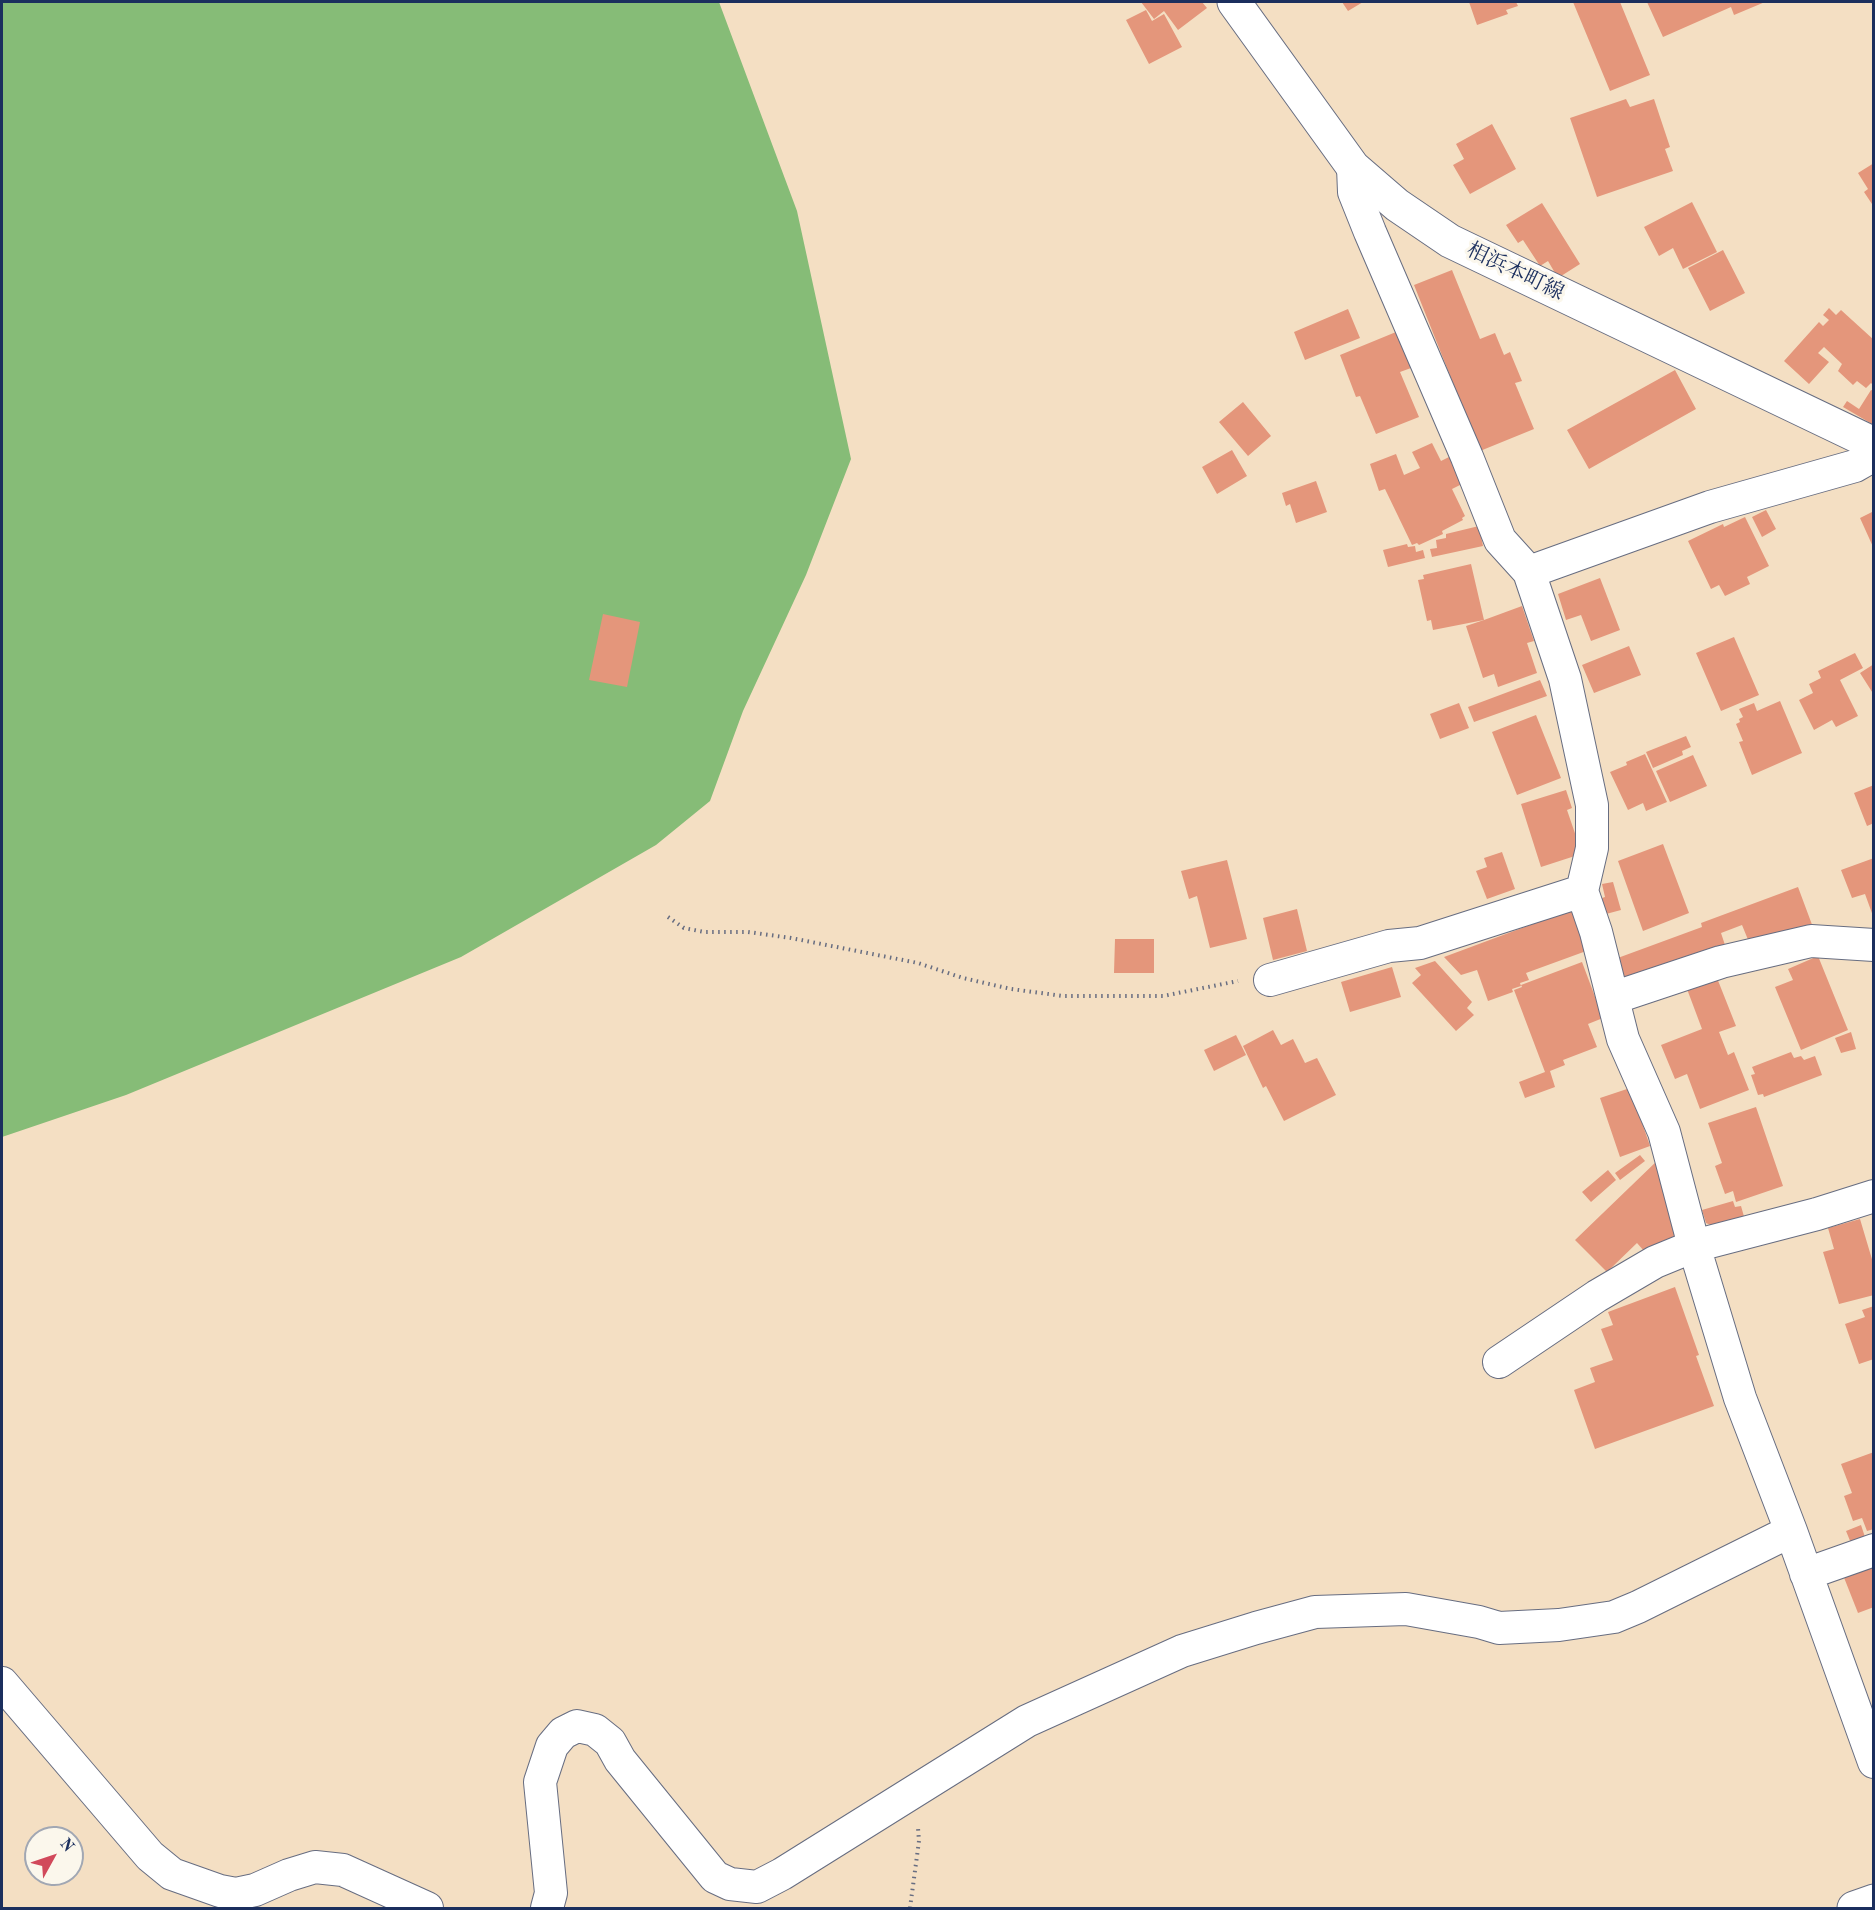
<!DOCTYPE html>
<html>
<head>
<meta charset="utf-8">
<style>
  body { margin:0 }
  #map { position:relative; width:1875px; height:1910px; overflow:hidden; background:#f4dfc3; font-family:"Old Standard TT",serif }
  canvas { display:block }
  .frame { position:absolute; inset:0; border:3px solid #1b2f5e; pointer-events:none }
  .north { position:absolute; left:24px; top:1826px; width:60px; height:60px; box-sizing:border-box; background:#fbf7ec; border:2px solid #a1a7b3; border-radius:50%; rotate:50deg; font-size:16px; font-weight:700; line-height:24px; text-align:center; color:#1b2f5e }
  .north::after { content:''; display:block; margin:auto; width:21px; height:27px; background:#d1495b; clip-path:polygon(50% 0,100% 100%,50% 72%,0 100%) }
</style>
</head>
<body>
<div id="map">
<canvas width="1875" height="1910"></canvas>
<div class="frame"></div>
<div class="north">N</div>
</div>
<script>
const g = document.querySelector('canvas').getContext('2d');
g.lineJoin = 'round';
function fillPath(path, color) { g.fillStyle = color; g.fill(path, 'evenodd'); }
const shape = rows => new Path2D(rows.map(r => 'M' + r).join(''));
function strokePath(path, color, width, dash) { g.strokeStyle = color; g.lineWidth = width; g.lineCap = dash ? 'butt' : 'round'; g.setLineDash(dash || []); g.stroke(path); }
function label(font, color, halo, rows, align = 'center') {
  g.font = font + ' "Old Standard TT","Noto Serif JP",serif'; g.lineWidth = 6; g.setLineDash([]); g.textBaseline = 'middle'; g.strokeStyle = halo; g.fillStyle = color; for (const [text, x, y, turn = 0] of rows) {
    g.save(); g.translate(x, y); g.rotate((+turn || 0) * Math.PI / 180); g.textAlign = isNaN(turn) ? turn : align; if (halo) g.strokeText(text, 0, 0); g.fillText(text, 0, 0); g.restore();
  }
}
const forest = shape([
  [2,2,719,2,797,211,851,459,806,575,743,711,710,801,656,845,461,957,126,1095,2,1137]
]);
const building = shape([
  [1141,2,1202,2,1207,8,1178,30,1164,11,1154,19],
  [1342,2,1363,2,1348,11],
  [1469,2,1516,2,1518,6,1506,10,1508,14,1477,25],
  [1573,2,1620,2,1650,75,1610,91],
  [1647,2,1765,2,1734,15,1731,7,1663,37],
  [1146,10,1152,21,1164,14,1182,47,1149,64,1126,20],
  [1626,99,1630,107,1654,99,1670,147,1665,149,1673,171,1597,197,1570,118],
  [1492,124,1516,169,1470,194,1453,165,1464,159,1456,144],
  [1874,163,1874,207,1864,192,1868,189,1858,173],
  [1692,202,1717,252,1683,269,1673,248,1659,256,1644,227],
  [1542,203,1580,264,1558,278,1548,261,1540,266,1523,240,1518,243,1506,225],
  [1723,250,1745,293,1710,311,1688,268],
  [1452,270,1480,339,1495,333,1504,355,1510,352,1522,381,1515,383,1534,429,1480,451,1414,285],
  [1829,308,1836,315,1841,310,1874,340,1874,386,1871,383,1866,388,1857,381,1853,385,1838,371,1842,364,1824,347,1818,353,1829,362,1809,384,1784,361,1819,322,1823,326,1829,320,1823,315],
  [1348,309,1360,338,1305,360,1294,332],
  [1396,332,1411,368,1400,372,1419,417,1376,434,1360,396,1356,397,1340,355],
  [1675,370,1696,409,1589,469,1567,430],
  [1871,390,1874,391,1872,424,1843,407,1847,401,1859,409],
  [1243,402,1271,436,1248,456,1219,422],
  [1432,443,1441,461,1449,457,1462,484,1452,489,1465,516,1462,518,1463,520,1442,531,1443,534,1419,545,1417,543,1412,545,1385,489,1379,491,1370,464,1396,454,1404,475,1420,468,1412,452],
  [1232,450,1247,476,1217,494,1202,467],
  [1316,481,1327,512,1296,523,1290,504,1286,506,1282,493],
  [1766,510,1776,529,1762,537,1752,517],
  [1874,511,1874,549,1860,518],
  [1745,517,1769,566,1747,577,1750,584,1725,596,1719,585,1711,589,1688,541,1723,524,1724,527],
  [1479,526,1483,546,1432,557,1430,549,1437,548,1436,540,1446,538,1446,534],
  [1407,544,1408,547,1415,546,1416,552,1423,550,1425,558,1388,567,1383,550],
  [1471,564,1484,620,1522,606,1534,641,1527,643,1537,673,1498,687,1494,674,1483,678,1466,626,1484,620,1433,630,1431,620,1427,621,1418,580,1424,579,1423,575],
  [1600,578,1620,630,1591,641,1581,615,1566,620,1558,594],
  [603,614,640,622,627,687,589,680],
  [1734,637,1759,695,1721,711,1696,653],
  [1629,646,1641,675,1594,693,1582,665],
  [1855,653,1863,668,1840,680,1858,716,1836,727,1832,720,1814,730,1799,700,1813,693,1809,684,1821,678,1818,671],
  [1874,664,1874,695,1860,673],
  [1540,680,1547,696,1474,722,1468,707],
  [1780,701,1802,753,1752,775,1739,742,1743,741,1736,724,1740,722,1739,719,1743,717,1739,709,1754,703,1757,711],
  [1459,703,1469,728,1440,739,1430,714],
  [1536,715,1561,778,1517,795,1492,732],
  [1686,736,1691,747,1682,751,1683,755,1653,768,1646,752],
  [1645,754,1667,802,1646,811,1643,803,1628,810,1610,772,1627,765,1626,762],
  [1693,755,1707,786,1670,802,1656,771],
  [1874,785,1874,823,1867,826,1854,793],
  [1566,790,1572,808,1567,810,1580,848,1578,855,1541,867,1521,804],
  [1663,844,1689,913,1643,931,1618,861],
  [1502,852,1515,889,1487,899,1476,871,1487,867,1484,858],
  [1874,858,1874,916,1873,916,1865,894,1852,898,1841,870],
  [1227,860,1247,939,1210,948,1197,896,1189,899,1181,871],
  [1613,882,1621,910,1606,914,1602,898,1605,897,1602,884],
  [1798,887,1814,930,1751,947,1742,925,1721,933,1727,951,1625,984,1615,959,1702,927,1701,923],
  [1297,909,1307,951,1273,960,1263,918],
  [1573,909,1589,950,1526,973,1529,980,1520,983,1521,986,1512,989,1513,992,1488,1001,1477,970,1461,975,1444,957],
  [1115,939,1154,939,1154,973,1114,973],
  [1818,956,1848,1030,1801,1050,1775,987,1793,980,1788,969],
  [1435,961,1472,1002,1467,1008,1474,1015,1456,1031,1412,983,1421,975,1415,968],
  [1582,962,1603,1018,1588,1024,1597,1047,1563,1060,1565,1065,1550,1071,1555,1087,1525,1098,1519,1082,1545,1072,1514,990,1522,987,1521,985],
  [1392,967,1401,997,1350,1012,1341,982],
  [1717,978,1736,1026,1719,1032,1728,1055,1734,1052,1749,1090,1700,1109,1687,1074,1675,1079,1661,1045,1702,1029,1687,989],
  [1273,1030,1281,1045,1293,1039,1305,1063,1317,1058,1336,1095,1284,1121,1266,1086,1263,1088,1243,1046],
  [1851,1032,1856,1049,1841,1053,1835,1038],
  [1236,1035,1246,1055,1214,1071,1204,1050],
  [1791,1052,1794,1058,1801,1056,1804,1060,1815,1056,1822,1075,1764,1097,1763,1094,1758,1095,1751,1075,1755,1074,1752,1067],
  [1630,1088,1650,1146,1620,1157,1600,1098],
  [1756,1107,1783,1186,1736,1202,1733,1191,1725,1194,1715,1166,1722,1163,1708,1123],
  [1640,1155,1645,1161,1620,1180,1615,1173],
  [1659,1159,1682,1237,1644,1251,1637,1243,1607,1272,1575,1240],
  [1608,1170,1616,1180,1591,1202,1582,1192],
  [1733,1201,1735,1207,1741,1206,1745,1220,1717,1228,1706,1223,1702,1210],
  [1860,1219,1874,1266,1874,1295,1839,1304,1823,1252,1834,1249,1828,1228],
  [1675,1287,1699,1355,1696,1356,1714,1406,1595,1449,1574,1390,1595,1382,1590,1368,1613,1360,1601,1329,1613,1325,1608,1312],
  [1874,1306,1874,1359,1859,1364,1845,1324,1865,1317,1862,1310],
  [1874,1452,1874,1529,1867,1531,1862,1518,1853,1521,1844,1496,1852,1493,1841,1464],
  [1861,1525,1867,1543,1853,1548,1846,1531],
  [1874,1564,1874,1607,1858,1613,1843,1575]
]);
const path = shape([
  [668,917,684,928,704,932,748,932,791,938,918,963,963,978,1011,989,1063,996,1163,996,1238,981],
  [910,1908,919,1841,918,1828]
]);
const minor = shape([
  [1353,167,1354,192,1370,232,1467,457,1500,540,1529,572,1565,679,1592,805,1592,848,1582,891,1596,932,1623,1039,1664,1132,1694,1246,1740,1398,1791,1531,1874,1762],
  [1529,572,1710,507,1855,466,1874,455],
  [1270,980,1389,946,1420,943,1582,891],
  [1613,998,1721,962,1811,941,1874,945],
  [1499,1362,1597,1296,1655,1262,1694,1246,1817,1214,1874,1196],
  [1806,1574,1874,1550],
  [2,1683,150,1856,172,1874,220,1891,236,1894,255,1890,289,1875,315,1867,343,1870,427,1908],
  [547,1908,551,1893,540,1782,552,1746,563,1733,577,1726,595,1730,610,1742,620,1760,715,1877,730,1884,757,1887,782,1874,1027,1721,1182,1651,1256,1628,1315,1612,1406,1609,1479,1622,1499,1628,1559,1625,1614,1617,1638,1607,1791,1531]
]);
const secondary = shape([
  [1234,2,1353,167,1397,205,1450,241,1874,444]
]);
const motorway = shape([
  [1854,1908,1874,1901]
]);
const streetNames = [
  ["相浜本町線",1515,272,26]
];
fillPath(forest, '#86bc77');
fillPath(building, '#e4967b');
strokePath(minor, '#676d81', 34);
strokePath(secondary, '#676d81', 35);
strokePath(motorway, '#676d81', 35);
strokePath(path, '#676d81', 4, [1.5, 4.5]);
strokePath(minor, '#fff', 32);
strokePath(secondary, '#fff', 33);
strokePath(motorway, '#fff', 33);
label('21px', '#1b2f5e', '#fbf7ec', streetNames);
</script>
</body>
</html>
